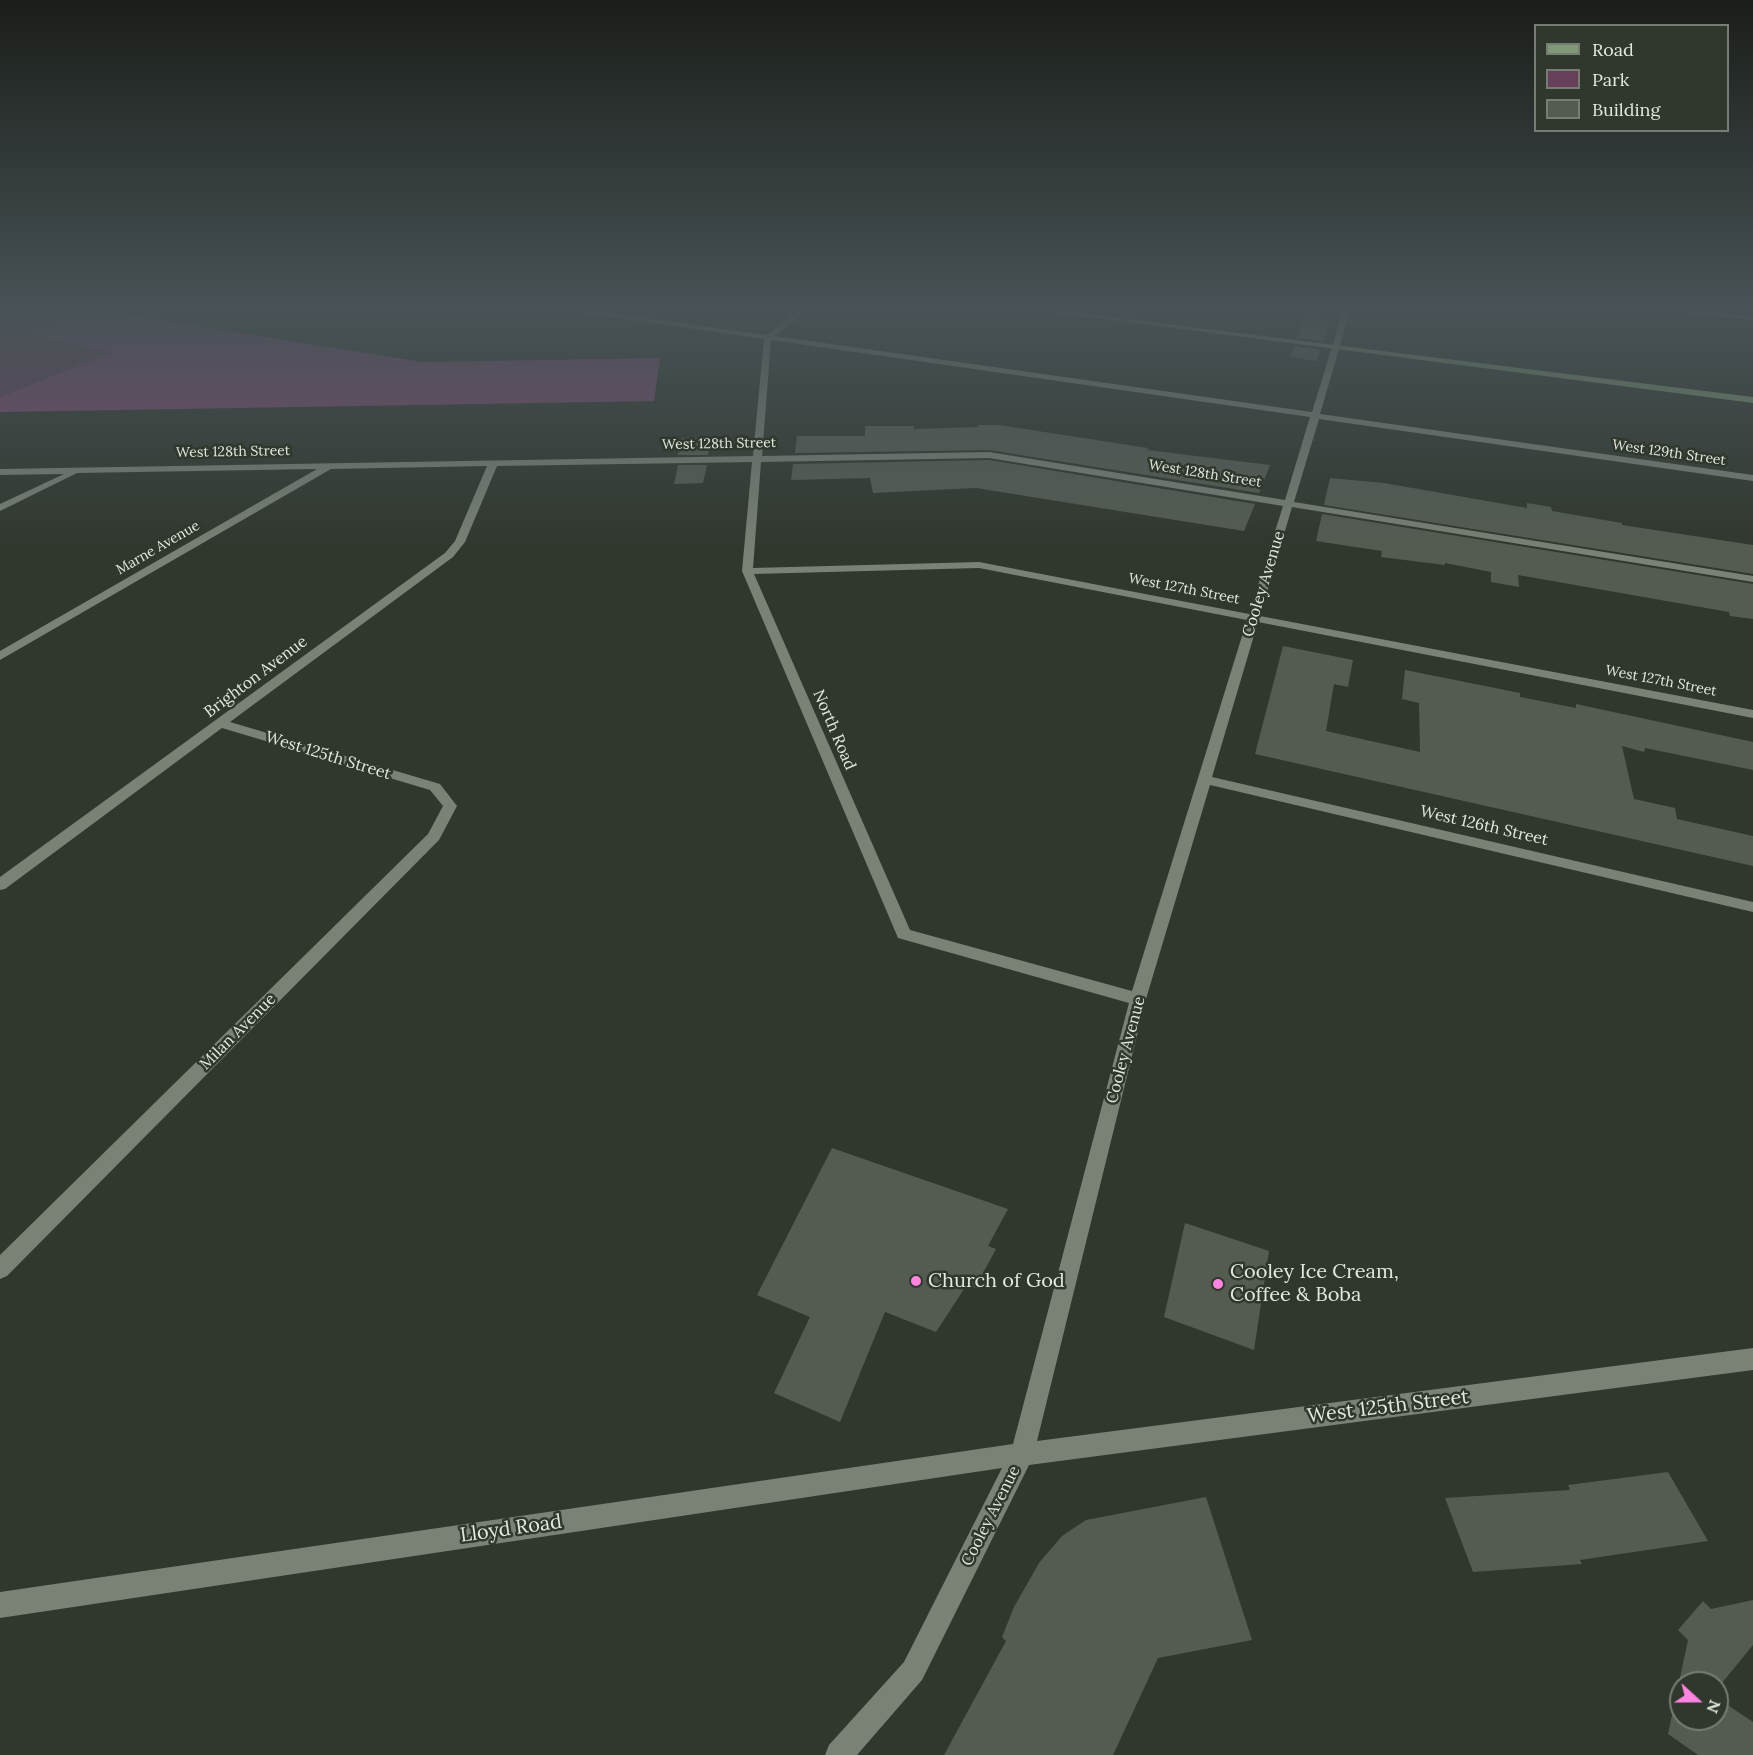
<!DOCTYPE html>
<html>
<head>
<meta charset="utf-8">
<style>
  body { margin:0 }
  #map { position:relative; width:1753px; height:1755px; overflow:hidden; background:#30372d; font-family:Lora,serif }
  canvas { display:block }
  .legend { position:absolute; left:1534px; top:24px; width:195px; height:108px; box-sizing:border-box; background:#30372d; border:2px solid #777d75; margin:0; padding:8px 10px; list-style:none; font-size:18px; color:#e2e7e0 }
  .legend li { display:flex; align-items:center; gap:12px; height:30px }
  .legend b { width:30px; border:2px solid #777d75 }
  .north { position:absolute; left:1669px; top:1671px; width:60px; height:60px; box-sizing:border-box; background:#30372d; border:2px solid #777d75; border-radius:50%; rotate:111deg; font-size:16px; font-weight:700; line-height:24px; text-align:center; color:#e2e7e0 }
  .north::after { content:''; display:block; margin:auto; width:21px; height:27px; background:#fe85df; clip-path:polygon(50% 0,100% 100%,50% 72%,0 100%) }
</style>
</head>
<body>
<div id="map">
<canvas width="1753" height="1755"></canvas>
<ul class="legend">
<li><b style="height:8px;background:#809873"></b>Road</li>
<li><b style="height:16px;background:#663f5b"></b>Park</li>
<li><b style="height:16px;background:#545c51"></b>Building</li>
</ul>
<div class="north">N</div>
</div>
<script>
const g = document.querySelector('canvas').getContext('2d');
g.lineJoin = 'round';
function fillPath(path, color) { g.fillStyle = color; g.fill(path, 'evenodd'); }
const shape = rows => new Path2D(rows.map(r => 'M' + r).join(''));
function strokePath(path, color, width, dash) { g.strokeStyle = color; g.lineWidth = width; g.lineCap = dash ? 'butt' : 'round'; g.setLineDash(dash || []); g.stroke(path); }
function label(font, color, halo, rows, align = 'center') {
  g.font = font + ' Lora,serif'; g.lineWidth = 5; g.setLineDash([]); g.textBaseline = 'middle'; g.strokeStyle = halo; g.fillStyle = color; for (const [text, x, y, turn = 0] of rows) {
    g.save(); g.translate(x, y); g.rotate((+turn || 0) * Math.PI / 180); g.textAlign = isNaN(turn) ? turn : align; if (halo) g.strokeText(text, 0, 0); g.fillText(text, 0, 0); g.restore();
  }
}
const green = shape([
  [0,311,88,311,29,333,115,352,0,397]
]);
const forest = shape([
  [88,311,108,311,422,362,660,358,654,401,0,412,0,397,113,352,27,334]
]);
const building = shape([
  [1304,317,1329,321,1323,341,1297,338],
  [1295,346,1320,349,1317,361,1290,357],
  [978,425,999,425,1148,448,1147,450,1270,465,1259,493,989,450,795,453,797,436,865,436,865,426,914,426,914,429,978,427],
  [711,438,708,455,678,455,679,439],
  [989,460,1255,504,1244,531,976,488,873,493,870,478,791,480,793,464],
  [678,465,707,465,703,483,674,484],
  [1330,478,1384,483,1527,508,1527,503,1551,507,1552,511,1622,523,1622,525,1753,545,1753,574,1324,505],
  [1322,514,1753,584,1753,619,1730,616,1729,612,1518,575,1519,587,1491,582,1491,572,1445,563,1445,565,1381,557,1382,551,1316,541],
  [1283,646,1353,660,1348,687,1334,684,1326,731,1420,752,1419,703,1402,699,1405,670,1520,693,1520,697,1576,708,1576,704,1753,742,1753,770,1645,748,1644,752,1622,746,1634,799,1675,808,1677,819,1753,836,1753,866,1255,754],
  [832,1148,1008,1209,988,1246,996,1249,975,1288,966,1286,936,1332,885,1312,840,1422,774,1393,810,1317,757,1295],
  [1185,1223,1269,1251,1254,1350,1164,1317],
  [1668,1472,1708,1541,1580,1560,1582,1564,1473,1572,1445,1498,1570,1490,1568,1485],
  [1206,1497,1252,1640,1158,1658,1113,1755,944,1755,1006,1641,1002,1637,1014,1607,1039,1563,1062,1536,1086,1520],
  [1753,1600,1753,1645,1717,1689,1717,1683,1681,1683,1681,1719,1717,1719,1717,1698,1753,1722,1753,1755,1698,1755,1668,1734,1688,1640,1678,1630,1703,1601,1711,1609]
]);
const street = shape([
  [581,311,596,311,766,335,798,311,805,311,774,336,1312,412,1343,311,1350,311,1320,414,1753,475,1753,481,1319,419,1294,502,1753,576,1753,582,1292,507,1260,616,1753,710,1753,718,1258,622,1212,777,1753,902,1753,912,1210,785,1146,999,1037,1441,1753,1348,1753,1370,1029,1465,922,1680,857,1755,825,1755,829,1745,904,1662,1002,1468,0,1618,0,1592,1013,1444,1129,1003,898,938,742,571,752,462,497,466,465,542,453,557,230,722,440,784,457,806,439,840,7,1276,0,1279,0,1255,428,834,443,806,430,790,222,728,5,889,0,890,0,877,445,553,455,541,487,466,331,469,0,660,0,651,317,469,77,473,0,511,0,504,64,474,0,475,0,469,753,456,764,339,584,313,581,311],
  [771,340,1310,417,1285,500,989,452,762,456,771,340],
  [989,458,1283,506,1249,614,979,562,753,568,761,462,989,458],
  [979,568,1247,620,1132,991,910,930,754,574,979,568],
  [1683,311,1753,316,1753,320,1687,313,1683,311]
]);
const secondary = shape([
  [1043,311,1061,311,1753,397,1753,403,1043,311]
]);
const markers = [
  [916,1281,6,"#fe85df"],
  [1218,1284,6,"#fe85df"]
];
const farStreetnames = [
  ["West 128th Street",719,444,-1],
  ["West 128th Street",233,452,-1],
  ["West 129th Street",1669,453,8],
  ["West 128th Street",1205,474,9],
  ["Marne Avenue",158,548,-30],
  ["West 127th Street",1184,589,11],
  ["West 127th Street",1661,681,11]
];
const streetNames = [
  ["Cooley Avenue",1264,584,-73],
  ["Brighton Avenue",256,677,-37],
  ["North Road",834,730,67],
  ["West 125th Street",328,756,17],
  ["West 126th Street",1484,826,13],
  ["Milan Avenue",238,1032,-45],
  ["Cooley Avenue",1126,1050,-75],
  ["Cooley Avenue",991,1516,-63]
];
const nearPoinames = [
  ["Cooley Ice Cream,",1230,1272],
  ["Coffee & Boba",1230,1295],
  ["Church of God",928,1281]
];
const nearStreetnames = [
  ["West 125th Street",1388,1407,-7],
  ["Lloyd Road",511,1529,-8]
];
fillPath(green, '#663f5b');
fillPath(forest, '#7f4870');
fillPath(building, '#545c51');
fillPath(street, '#7a8276');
fillPath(secondary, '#809873');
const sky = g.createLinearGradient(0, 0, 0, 556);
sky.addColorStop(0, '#1a1e19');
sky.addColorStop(0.56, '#485357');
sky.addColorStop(1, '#48535700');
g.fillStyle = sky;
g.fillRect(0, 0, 1753, 556);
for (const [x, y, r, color] of markers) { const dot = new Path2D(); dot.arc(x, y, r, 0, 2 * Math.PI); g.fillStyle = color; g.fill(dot); strokePath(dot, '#30372d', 2); }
label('14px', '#e2e7e0', '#30372d', farStreetnames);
label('16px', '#e2e7e0', '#30372d', streetNames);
label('20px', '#e2e7e0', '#30372d', nearPoinames, 'left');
label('20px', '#e2e7e0', '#30372d', nearStreetnames);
</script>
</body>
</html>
